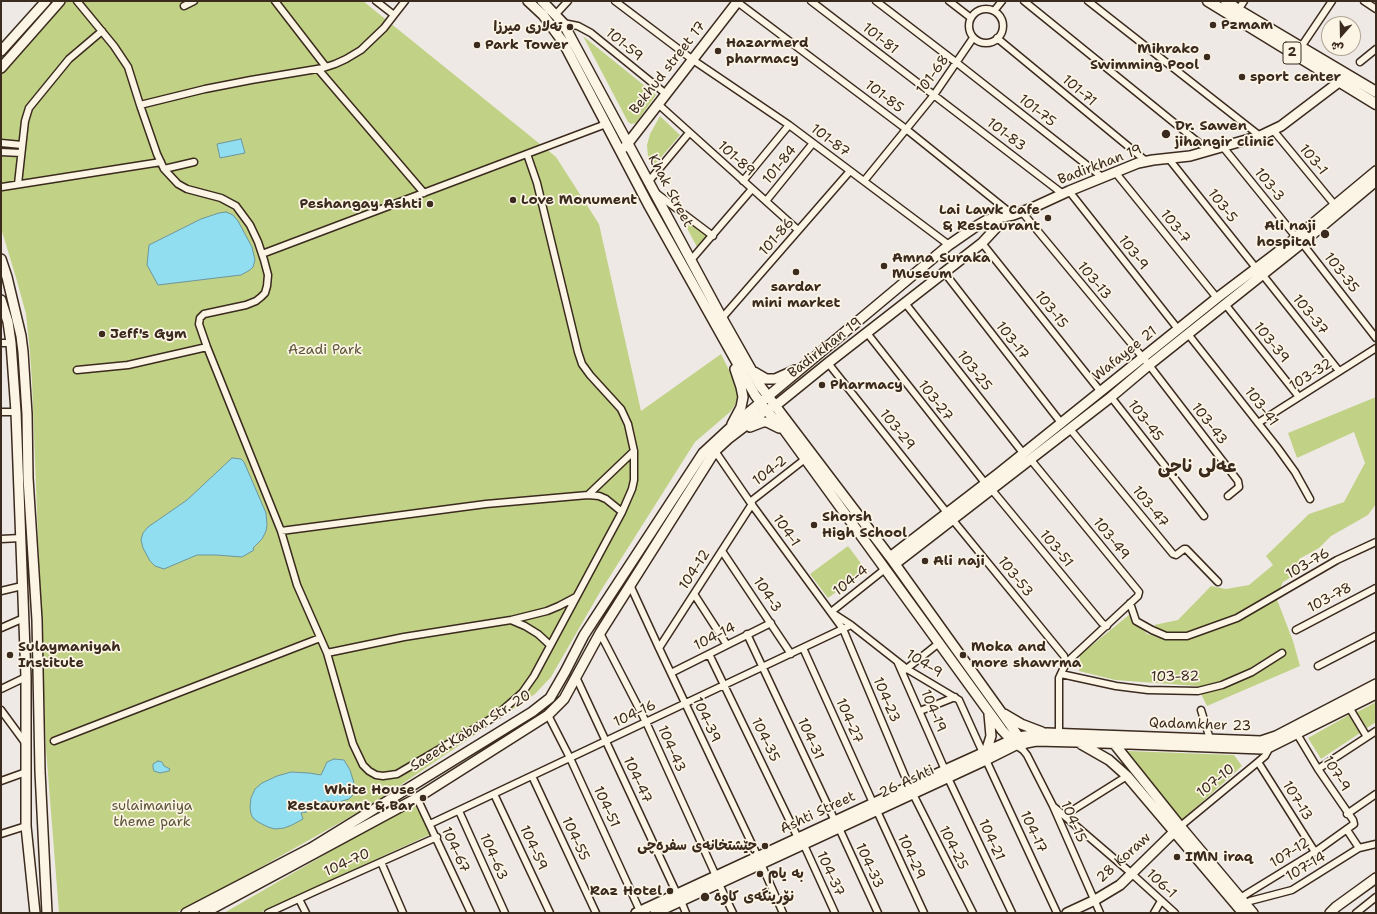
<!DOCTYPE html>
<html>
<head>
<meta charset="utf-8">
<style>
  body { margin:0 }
  #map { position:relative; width:1377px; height:914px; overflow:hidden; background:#efe9e6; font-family:"Shantell Sans","Playpen Sans Arabic",sans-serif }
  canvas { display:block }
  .frame { position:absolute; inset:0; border:2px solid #3b2a1e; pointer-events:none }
  .north { position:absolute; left:1321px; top:16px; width:40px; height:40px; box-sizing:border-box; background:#fcf5e5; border:1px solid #afa495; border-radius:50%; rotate:200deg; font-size:11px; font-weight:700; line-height:16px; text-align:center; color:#3b2a1e }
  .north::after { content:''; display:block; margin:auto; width:14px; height:18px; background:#3b2a1e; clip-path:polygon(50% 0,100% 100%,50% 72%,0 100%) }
</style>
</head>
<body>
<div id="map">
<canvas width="1377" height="914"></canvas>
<div class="frame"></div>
<div class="north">ش</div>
</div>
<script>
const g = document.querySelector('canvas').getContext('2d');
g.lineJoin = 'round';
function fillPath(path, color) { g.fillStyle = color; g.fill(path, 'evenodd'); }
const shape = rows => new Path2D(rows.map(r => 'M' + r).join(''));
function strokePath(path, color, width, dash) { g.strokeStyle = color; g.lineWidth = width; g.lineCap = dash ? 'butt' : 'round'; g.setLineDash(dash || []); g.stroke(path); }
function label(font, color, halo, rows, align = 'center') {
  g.font = font + ' "Shantell Sans","Playpen Sans Arabic",sans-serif'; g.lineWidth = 3.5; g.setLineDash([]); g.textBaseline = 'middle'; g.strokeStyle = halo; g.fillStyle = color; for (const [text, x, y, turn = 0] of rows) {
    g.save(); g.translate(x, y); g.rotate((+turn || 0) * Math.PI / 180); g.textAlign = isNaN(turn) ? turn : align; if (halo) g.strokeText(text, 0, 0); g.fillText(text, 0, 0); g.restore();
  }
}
const green = shape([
  [66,1,363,1,556,157,599,224,641,411,721,354,734,380,738,395,735,405,730,412,695,442,600,592,551,677,535,694,371,805,247,875,175,913,59,913,46,749,32,382,30,353,26,314,17,281,1,228,1,75],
  [583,36,656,95,636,123,631,124,628,122],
  [660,116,680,135,653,167,648,157,647,145,650,134],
  [681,217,707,236,697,247],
  [1376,397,1376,504,1368,515,1331,536,1319,548,1299,559,1300,572,1283,582,1276,597,1293,641,1300,666,1207,706,1197,686,1115,680,1079,671,1080,655,1130,614,1147,634,1169,639,1154,625,1178,620,1211,586,1226,589,1249,585,1273,565,1266,556,1309,514,1344,502,1365,463,1354,432,1297,458,1288,433],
  [848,546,866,570,828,598,810,574],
  [1376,702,1376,722,1367,728,1357,712],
  [1349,715,1360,733,1321,759,1308,738],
  [1127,751,1234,755,1242,766,1181,821],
  [414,803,431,834,259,913,224,913]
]);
const water = shape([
  [241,139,245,153,220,158,217,144,241,139],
  [226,212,233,215,238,221,252,247,255,260,253,267,250,270,241,275,158,285,147,265,149,245,201,219,219,213,226,212],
  [232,458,241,459,244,462,266,513,267,525,266,531,262,539,253,548,254,550,242,557,216,555,197,555,164,569,155,566,150,561,143,548,141,540,143,533,148,527,187,500,232,458],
  [334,759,344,760,350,770,354,783,354,790,353,795,349,799,339,802,327,801,319,803,311,810,307,810,307,812,301,813,303,819,292,825,284,828,275,829,268,827,258,822,253,818,251,814,250,807,251,798,255,789,262,783,277,776,291,772,309,773,321,775,327,762,334,759],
  [158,761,162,762,164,766,170,769,169,771,160,773,154,771,153,768,153,764,158,761]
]);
const street = shape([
  [77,1,114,46,128,67,140,105,157,154,164,169,178,184,187,189,221,198,236,206,250,225,258,242,264,260,268,275,267,286,265,293,261,297,256,301,246,305,204,314,200,318,199,324,207,347,281,531,297,585,327,653,353,744,363,765,369,771,376,775,383,776,397,774,486,722,497,715,522,693,534,676,622,512,632,489,634,480,634,451,628,424,621,409,590,375,582,364,578,352,537,183,527,154],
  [275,1,326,67],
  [376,1,394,15,405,1],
  [615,1,693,60,789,125,949,245],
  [736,1,906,129,1013,215],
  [811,1,1063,194],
  [876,1,957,63,1102,177],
  [949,1,971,18],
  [1024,1,1209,151],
  [1088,1,1260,136],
  [1364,1,1376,9],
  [184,6,194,1],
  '969 26a17 17 0 1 1 34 0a17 17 0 1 1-34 0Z',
  [1238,10,1244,1],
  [994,11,1002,1],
  [556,14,568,1],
  [563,23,578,26,591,33,666,94],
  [997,38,1146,161],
  [1301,47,1332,1],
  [1360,62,1376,49],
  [318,69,424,193],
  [658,104,798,230],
  [140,105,205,89,251,80,323,68,335,64,346,59,361,50,384,28,394,15],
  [1273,130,1334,204],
  [1,143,22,145],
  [1223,147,1296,237],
  [1,152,21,153],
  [1169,159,1256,268],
  [164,169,194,162],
  [1115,172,1217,298],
  [649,181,689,133],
  [743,181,789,125],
  [864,181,934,95,973,38],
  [18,184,25,121,29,108,69,59,102,31],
  [2,187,161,162],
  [1069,191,1178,329],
  [656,193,713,236],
  [766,201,813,143],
  [1022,212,1149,365,1238,481,1239,487,1228,496],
  [982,243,1101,392],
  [1302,243,1376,338],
  [262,254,606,124],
  [691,260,752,189],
  [944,272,1062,424],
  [1262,274,1339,371],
  [905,303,1023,453],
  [1225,304,1299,397],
  [722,318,850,171],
  [867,333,985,483],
  [1188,334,1277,447,1295,472,1310,499],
  [1,343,11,343],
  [828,363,952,519,1064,656,1066,663,1059,678,1059,733],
  [77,370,128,365,207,347],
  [1111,397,1204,516],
  [1,412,16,412],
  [1258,423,1376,348],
  [1070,429,1173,554,1176,555,1184,549,1186,549,1218,582],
  [715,451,750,502,843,629,909,786],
  [1031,460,1139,592,1138,596,1066,663],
  [992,490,1102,623,1107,626],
  [588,495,634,451],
  [750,502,805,459],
  [281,531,486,504,588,495,599,496,606,499,622,512],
  [1,539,21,538],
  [722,551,791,654],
  [885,569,831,612,851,625,907,669,959,700,983,753],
  [630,585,659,648,758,857,783,913],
  [1,591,22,586],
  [694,594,727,645],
  [1130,603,1136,621,1152,630,1166,636,1187,636,1237,618,1337,560,1376,542],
  [511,620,525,626,538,634,550,645],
  [1,628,24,618],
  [1296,630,1376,588],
  [600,633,646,722,716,876],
  [747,634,835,821],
  [659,648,752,504],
  [803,648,873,803],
  [327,653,404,637,511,620,547,611,559,606,576,597],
  [709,654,798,838],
  [898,663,945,770],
  [1318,666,1376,636],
  [905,670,939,643],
  [671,673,771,623],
  [1061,674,1116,686,1148,690,1198,691,1222,685,1252,672,1282,653],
  [576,677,677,894],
  [1,689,26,677],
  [1349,707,1367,737],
  [1,710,26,744],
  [1201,710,1210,739],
  [920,711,955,697],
  [548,715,570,758,640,911],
  [54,741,320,638],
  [1016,745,1023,750,1027,755,1053,806,1100,913],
  [986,760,1057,913],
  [1258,762,1315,852],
  [1318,769,1376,731],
  [532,776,596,913],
  [948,778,1012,913],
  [1,781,26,772],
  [494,794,550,913],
  [913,794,973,913],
  [417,798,471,913],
  [1054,807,1131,873,1175,913],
  [459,811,505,913],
  [877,811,924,913],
  [1347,814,1376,794],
  [1065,815,1127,776],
  [430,824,851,625],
  [839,828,878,913],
  [1177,829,1258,762,1265,756,1270,747],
  [1347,830,1359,848],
  [1,834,26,826],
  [804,845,835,913],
  [381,862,403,913],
  [719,884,733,913],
  [1240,898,1315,852,1354,824,1353,820,1318,769,1297,734],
  [299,899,306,913],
  [681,901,686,913],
  [1245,904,1250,901,1292,890,1359,848,1376,844],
  [268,913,318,890,437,837],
  [1154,913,1161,901],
  [1356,913,1376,897]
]);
const secondary = shape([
  [528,1,543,15,563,42,648,204,755,395,766,410,785,431,1002,730,1016,745],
  [542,1,563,23,722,318,761,387,890,557,1024,744],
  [1,51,46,1],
  [1,68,60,1],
  [625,147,738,1],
  [1,259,7,277,21,336,23,352,27,414,28,478,37,620,40,771,47,913],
  [1,300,8,322,11,343,16,412,26,677,26,826,35,913],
  [754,372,766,379,775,379,795,370],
  [732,424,741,407,743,397,741,387,735,369],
  [750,427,763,422,767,422,779,428],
  [890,557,999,473,1217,298,1287,245,1376,171],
  [895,564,1111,397,1149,365,1302,243,1376,181],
  [1004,714,1021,724,1042,732],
  [1112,741,1180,826,1253,913],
  [1081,744,1109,760,1127,776,1243,913],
  [986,752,991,736,989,714],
  [186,913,311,848,532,712,550,698,565,672,584,635,703,453,730,428,949,245,975,227,987,220,1013,215,1032,208,1069,191,1138,163,1153,160,1190,156,1260,136,1281,126,1339,82],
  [204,913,417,798,548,715,564,699,600,633,715,451,728,439,766,410,775,406,828,363,982,243,995,229,999,217],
  [636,913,945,770,1018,737,1047,733,1261,741,1276,736,1376,684],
  [655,913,986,760,1016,745,1036,741,1076,742,1262,749,1270,747,1376,694],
  [1067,913,1095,900,1120,885,1175,831],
  [1330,913,1336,907,1376,878]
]);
const primary = shape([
  [1208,1,1376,104],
  [1226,1,1238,10,1376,92]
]);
const markers = [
  [1213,25,4,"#3b2a1e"],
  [570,27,4,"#3b2a1e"],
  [477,45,4,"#3b2a1e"],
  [718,51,4,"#3b2a1e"],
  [1207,57,4,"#3b2a1e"],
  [1242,77,4,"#3b2a1e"],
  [1166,134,5,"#3b2a1e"],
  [513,200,4,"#3b2a1e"],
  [430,204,4,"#3b2a1e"],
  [1048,218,4,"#3b2a1e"],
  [1325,234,5,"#3b2a1e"],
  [884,266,4,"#3b2a1e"],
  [796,272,4,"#3b2a1e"],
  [102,334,4,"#3b2a1e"],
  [822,385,4,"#3b2a1e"],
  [814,525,4,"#3b2a1e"],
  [925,561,4,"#3b2a1e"],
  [10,655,4,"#3b2a1e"],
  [963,655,4,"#3b2a1e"],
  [423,798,4,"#3b2a1e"],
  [765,846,4,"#3b2a1e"],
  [1177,857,4,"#3b2a1e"],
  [760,874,4,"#3b2a1e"],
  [670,891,4,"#3b2a1e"],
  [705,897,5,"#3b2a1e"]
];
const shields = [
  [1292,53,18]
];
const shieldNames = [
  ["2",1292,53]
];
const poiNames = [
  ["Pzmam",1221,25],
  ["تەلاری میرزا",562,27,"right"],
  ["Hazarmerd",726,43],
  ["pharmacy",726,59],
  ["Park Tower",485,45],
  ["Mihrako",1199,49,"right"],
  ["Swimming Pool",1199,65,"right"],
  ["sport center",1250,77],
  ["Dr. Sawen",1175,126],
  ["jihangir clinic",1175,142],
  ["Love Monument",521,200],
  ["Peshangay Ashti",422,204,"right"],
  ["Lai Lawk Cafe",1040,210,"right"],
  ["& Restaurant",1040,226,"right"],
  ["Ali naji",1316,226,"right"],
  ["hospital",1316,242,"right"],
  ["Amna Suraka",892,258],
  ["Museum",892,274],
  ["sardar",796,287,"center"],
  ["mini market",796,303,"center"],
  ["Jeff's Gym",110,334],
  ["Pharmacy",830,385],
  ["Shorsh",822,517],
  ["High School",822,533],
  ["Ali naji",933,561],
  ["Sulaymaniyah",18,647],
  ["Institute",18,663],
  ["Moka and",971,647],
  ["more shawrma",971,663],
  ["White House",415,790,"right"],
  ["Restaurant & Bar",415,806,"right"],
  ["چێشتخانەی سفرەچی",757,846,"right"],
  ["IMN iraq",1185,857],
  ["به يام",768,874],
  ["Raz Hotel",662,891,"right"],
  ["نۆرینگەی کاوە",714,897]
];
const streetNames = [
  ["101-81",880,39,38],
  ["101-59",624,45,39],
  ["Bekhud street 17",668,68,-52],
  ["101-68",933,75,-54],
  ["101-71",1079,91,40],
  ["101-85",884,97,37],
  ["101-75",1037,111,38],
  ["101-83",1006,135,37],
  ["101-87",830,141,37],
  ["101-89",736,159,42],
  ["103-1",1313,160,50],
  ["101-84",780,165,-51],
  ["Badirkhan 19",1100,165,-21],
  ["103-3",1269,185,51],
  ["Khak Street",670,191,62],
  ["103-5",1222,206,52],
  ["103-7",1175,227,51],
  ["101-86",777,237,-49],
  ["103-9",1133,253,52],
  ["103-35",1341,273,52],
  ["103-13",1094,281,50],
  ["103-15",1051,310,51],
  ["103-37",1310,315,51],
  ["103-17",1012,341,52],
  ["103-39",1271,343,51],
  ["Badirkhan 19",825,348,-38],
  ["Wafayee 21",1125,354,-39],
  ["103-25",974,371,52],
  ["103-32",1311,375,-32],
  ["103-27",935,401,52],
  ["103-41",1261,407,52],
  ["103-45",1145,421,52],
  ["103-43",1209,424,52],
  ["103-29",897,430,51],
  ["104-2",770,471,-38],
  ["103-47",1150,507,51],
  ["104-1",786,531,54],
  ["103-49",1111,539,51],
  ["103-51",1056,549,50],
  ["103-76",1308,564,-30],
  ["104-12",695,570,-57],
  ["103-53",1015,577,51],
  ["104-4",851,581,-38],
  ["104-3",767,595,56],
  ["103-78",1330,598,-28],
  ["104-14",715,637,-27],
  ["104-9",924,664,32],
  ["103-82",1175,677,-1],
  ["104-23",886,700,67],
  ["104-19",933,711,67],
  ["104-16",635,714,-25],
  ["104-39",706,720,65],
  ["104-27",849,721,66],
  ["Qadamkher 23",1200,725,2],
  ["Saeed Kaban Str. 20",471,731,-32],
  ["104-31",810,739,65],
  ["104-35",765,740,64],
  ["104-43",671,749,66],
  ["107-9",1336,774,58],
  ["104-47",637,780,65],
  ["107-10",1216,781,-39],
  ["26 Ashti",907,782,-25],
  ["107-13",1297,801,58],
  ["104-51",606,807,65],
  ["Ashti Street",818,813,-25],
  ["104-15",1073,822,66],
  ["104-17",1033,832,65],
  ["104-55",575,839,65],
  ["104-21",991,840,65],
  ["104-59",533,848,65],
  ["104-25",953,848,63],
  ["104-67",455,850,65],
  ["107-12",1290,853,-32],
  ["104-63",493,857,66],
  ["104-29",911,857,65],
  ["28 Koraw",1124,858,-42],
  ["104-70",347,863,-24],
  ["104-33",869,866,65],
  ["107-14",1306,867,-31],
  ["104-37",830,874,65],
  ["106-1",1161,884,43]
];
const parkNames = [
  ["Azadi Park",325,350],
  ["sulaimaniya",152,806],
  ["theme park",152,822]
];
const districtNames = [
  ["عەلی ناجی",1197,467]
];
fillPath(green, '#c1d286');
fillPath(water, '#90deef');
strokePath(water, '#6e969b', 1);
strokePath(street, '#3b2a1e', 9);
strokePath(secondary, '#3b2a1e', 12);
strokePath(primary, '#3b2a1e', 13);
strokePath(street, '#fcf5e5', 6);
strokePath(secondary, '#fcf5e5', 9);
strokePath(primary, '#fcf5e5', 10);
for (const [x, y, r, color] of markers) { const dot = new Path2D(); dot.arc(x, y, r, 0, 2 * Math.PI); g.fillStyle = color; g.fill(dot); strokePath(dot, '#fcf5e5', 1.5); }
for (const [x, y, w] of shields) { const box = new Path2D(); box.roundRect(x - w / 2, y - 11, w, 22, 3); g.fillStyle = '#fcf5e5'; g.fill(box); strokePath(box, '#3b2a1e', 1); }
label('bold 13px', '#3b2a1e', null, shieldNames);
label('bold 14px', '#3b2a1e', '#fcf5e5', poiNames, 'left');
label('14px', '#3b2a1e', '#fcf5e5', streetNames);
label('14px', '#5c5438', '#fcf5e5', parkNames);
label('bold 18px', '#3b2a1e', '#fcf5e5', districtNames);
</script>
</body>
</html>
